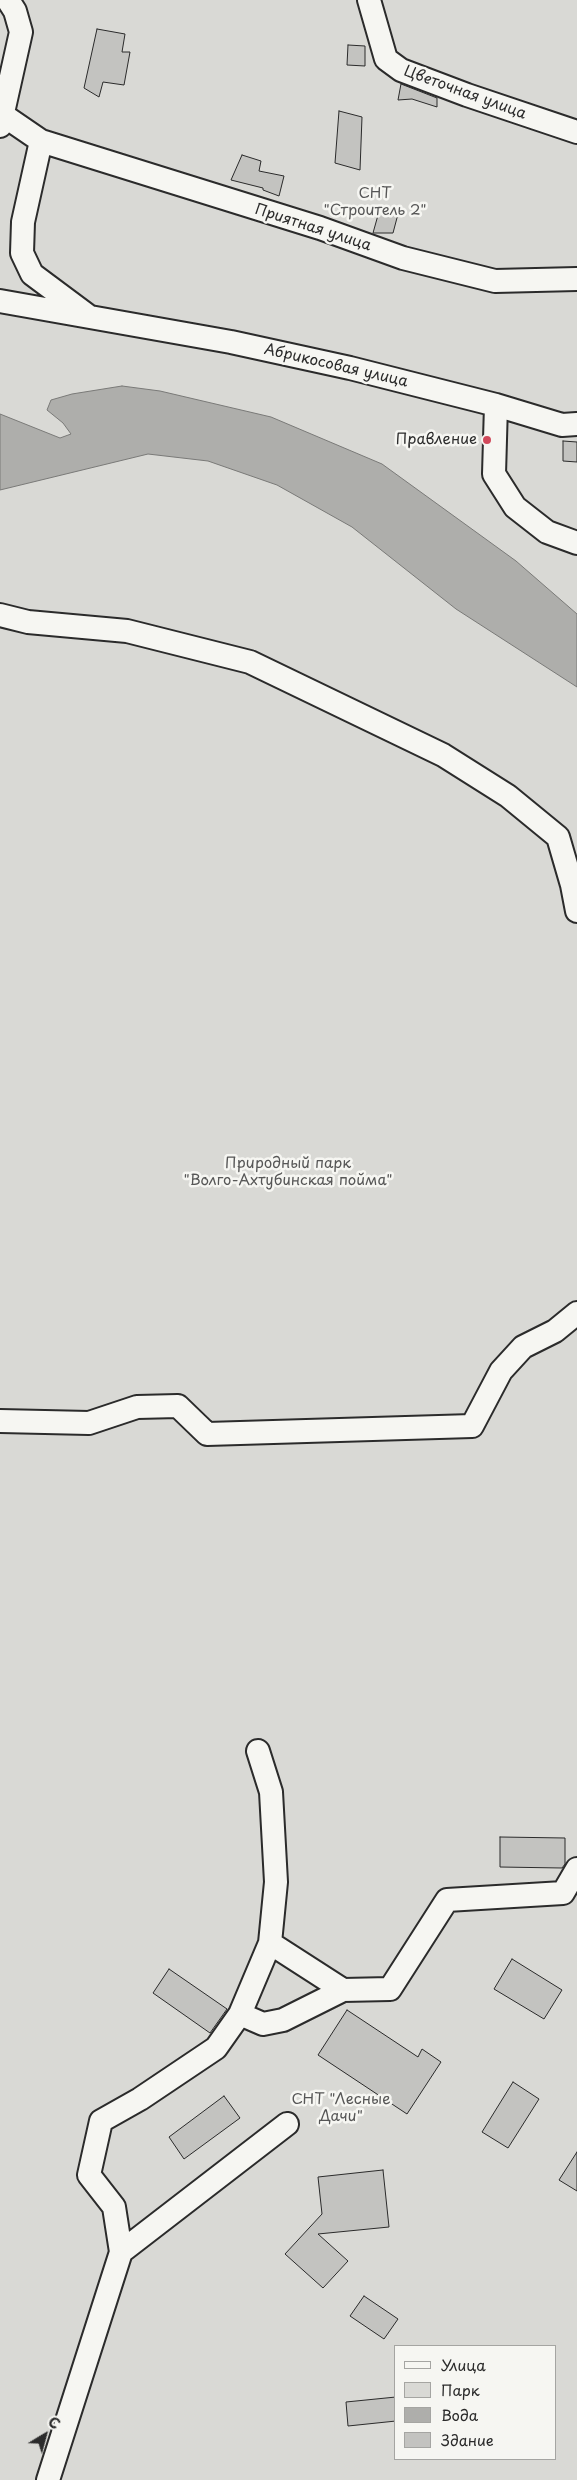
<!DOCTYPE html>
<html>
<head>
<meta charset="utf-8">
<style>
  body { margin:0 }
  #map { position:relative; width:577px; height:2480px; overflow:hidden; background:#f6f6f2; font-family:"Playpen Sans",sans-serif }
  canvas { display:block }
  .legend { position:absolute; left:394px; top:2345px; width:162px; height:115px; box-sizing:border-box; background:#f6f6f2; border:1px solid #a5a5a2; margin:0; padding:6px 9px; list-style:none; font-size:15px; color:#2b2b2b }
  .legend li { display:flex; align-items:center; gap:10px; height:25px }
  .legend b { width:25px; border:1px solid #a5a5a2 }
  .north { position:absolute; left:20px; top:2410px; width:50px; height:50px; -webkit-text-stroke:4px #f6f6f2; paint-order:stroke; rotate:37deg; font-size:14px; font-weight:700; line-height:20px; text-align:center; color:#2b2b2b }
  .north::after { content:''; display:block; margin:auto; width:18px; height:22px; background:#2b2b2b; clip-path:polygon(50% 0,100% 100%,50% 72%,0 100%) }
</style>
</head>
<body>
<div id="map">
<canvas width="577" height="2480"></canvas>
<ul class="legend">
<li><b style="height:6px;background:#f6f6f2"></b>Улица</li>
<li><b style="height:14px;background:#d9d9d5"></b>Парк</li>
<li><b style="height:14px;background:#aeaeab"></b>Вода</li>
<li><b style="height:14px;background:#c3c3c0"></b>Здание</li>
</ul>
<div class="north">С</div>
</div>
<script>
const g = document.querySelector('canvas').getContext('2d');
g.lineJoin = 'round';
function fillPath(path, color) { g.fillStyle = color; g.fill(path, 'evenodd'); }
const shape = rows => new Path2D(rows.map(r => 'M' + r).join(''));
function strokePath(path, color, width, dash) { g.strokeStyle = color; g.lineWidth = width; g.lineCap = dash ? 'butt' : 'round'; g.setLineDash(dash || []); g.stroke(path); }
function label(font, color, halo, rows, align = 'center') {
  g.font = font + ' "Playpen Sans",sans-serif'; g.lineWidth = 5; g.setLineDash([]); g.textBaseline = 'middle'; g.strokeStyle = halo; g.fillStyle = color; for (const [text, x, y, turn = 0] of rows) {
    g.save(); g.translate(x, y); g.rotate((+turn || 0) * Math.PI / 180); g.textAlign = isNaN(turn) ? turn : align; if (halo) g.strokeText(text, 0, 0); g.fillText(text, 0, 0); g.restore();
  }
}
const green = shape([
  [0,0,577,0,577,2480,0,2480],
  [396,2346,556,2346,556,2459,396,2459]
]);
const water = shape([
  [122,386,160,391,271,417,382,464,516,561,577,614,577,687,456,609,352,527,277,485,208,461,148,454,0,490,0,414,60,438,71,434,63,423,47,410,51,400,72,394,122,386]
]);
const building = shape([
  [97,29,125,34,122,52,130,52,124,85,103,82,99,97,84,88,97,29],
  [348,45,365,46,365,66,347,65,348,45],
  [401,84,437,98,437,107,412,99,398,100,401,84],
  [339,111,362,117,360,170,335,163,339,111],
  [242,155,261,161,259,171,284,176,279,196,263,190,263,188,231,180,242,155],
  [380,208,398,214,393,233,373,233,380,208],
  [563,441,577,442,577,462,563,461,563,441],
  [500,1837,565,1838,565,1864,562,1868,500,1867,500,1837],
  [512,1959,562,1990,544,2019,494,1989,512,1959],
  [169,1969,227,2009,210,2033,153,1993,169,1969],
  [347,2010,418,2057,422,2049,441,2062,407,2114,318,2055,347,2010],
  [513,2082,539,2099,508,2148,482,2132,513,2082],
  [224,2096,240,2118,184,2159,169,2137,224,2096],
  [577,2152,577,2191,559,2180,577,2152],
  [383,2170,389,2227,318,2234,348,2261,323,2288,285,2254,322,2214,318,2177,383,2170],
  [364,2296,398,2319,384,2339,350,2316,364,2296],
  [396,2397,396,2421,348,2426,346,2402,396,2397]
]);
const minor = shape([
  [369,0,386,59,401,70,467,95,577,132],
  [3,115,41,141,320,228,403,258,495,281,577,279],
  [0,126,21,32,15,11,8,0],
  [41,141,23,222,22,253,32,274,87,315],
  [0,301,231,342,350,368,496,405,562,425,577,424],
  [496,405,494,474,515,507,547,532,577,543],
  [0,615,28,622,127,631,250,662,443,755,508,796,558,837,572,885,577,911],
  [0,1421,89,1423,137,1407,178,1406,207,1434,472,1426,501,1371,523,1347,555,1331,577,1313],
  [270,1943,343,1990],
  [240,2014,263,2024,283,2020,343,1990,390,1989,447,1900,563,1893,577,1869],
  [121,2252,287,2124],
  [48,2480,121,2252,114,2207,89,2175,101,2121,140,2099,216,2048,240,2014,270,1943,276,1882,271,1792,258,1751]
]);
const markers = [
  [487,440,5,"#d1495b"]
];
const streetNames = [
  ["Цветочная улица",465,93,20],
  ["Приятная улица",313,228,18],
  ["Абрикосовая улица",336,366,13]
];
const parkNames = [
  ["СНТ",375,194],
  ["\"Строитель 2\"",375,211],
  ["Природный парк",288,1164],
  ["\"Волго-Ахтубинская пойма\"",288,1181],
  ["СНТ \"Лесные",341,2100],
  ["Дачи\"",341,2117]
];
const poiNames = [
  ["Правление",477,440]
];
fillPath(green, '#d9d9d5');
fillPath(water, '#aeaeab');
strokePath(water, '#7a7a78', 1);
fillPath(building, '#c3c3c0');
strokePath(building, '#2b2b2b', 1);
strokePath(minor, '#2b2b2b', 26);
strokePath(minor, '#f6f6f2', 22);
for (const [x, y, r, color] of markers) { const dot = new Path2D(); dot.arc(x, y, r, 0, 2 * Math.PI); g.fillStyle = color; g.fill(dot); strokePath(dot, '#f6f6f2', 2); }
label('15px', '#2b2b2b', '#f6f6f2', streetNames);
label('15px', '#565656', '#f6f6f2', parkNames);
label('15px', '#2b2b2b', '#f6f6f2', poiNames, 'right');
</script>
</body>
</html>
